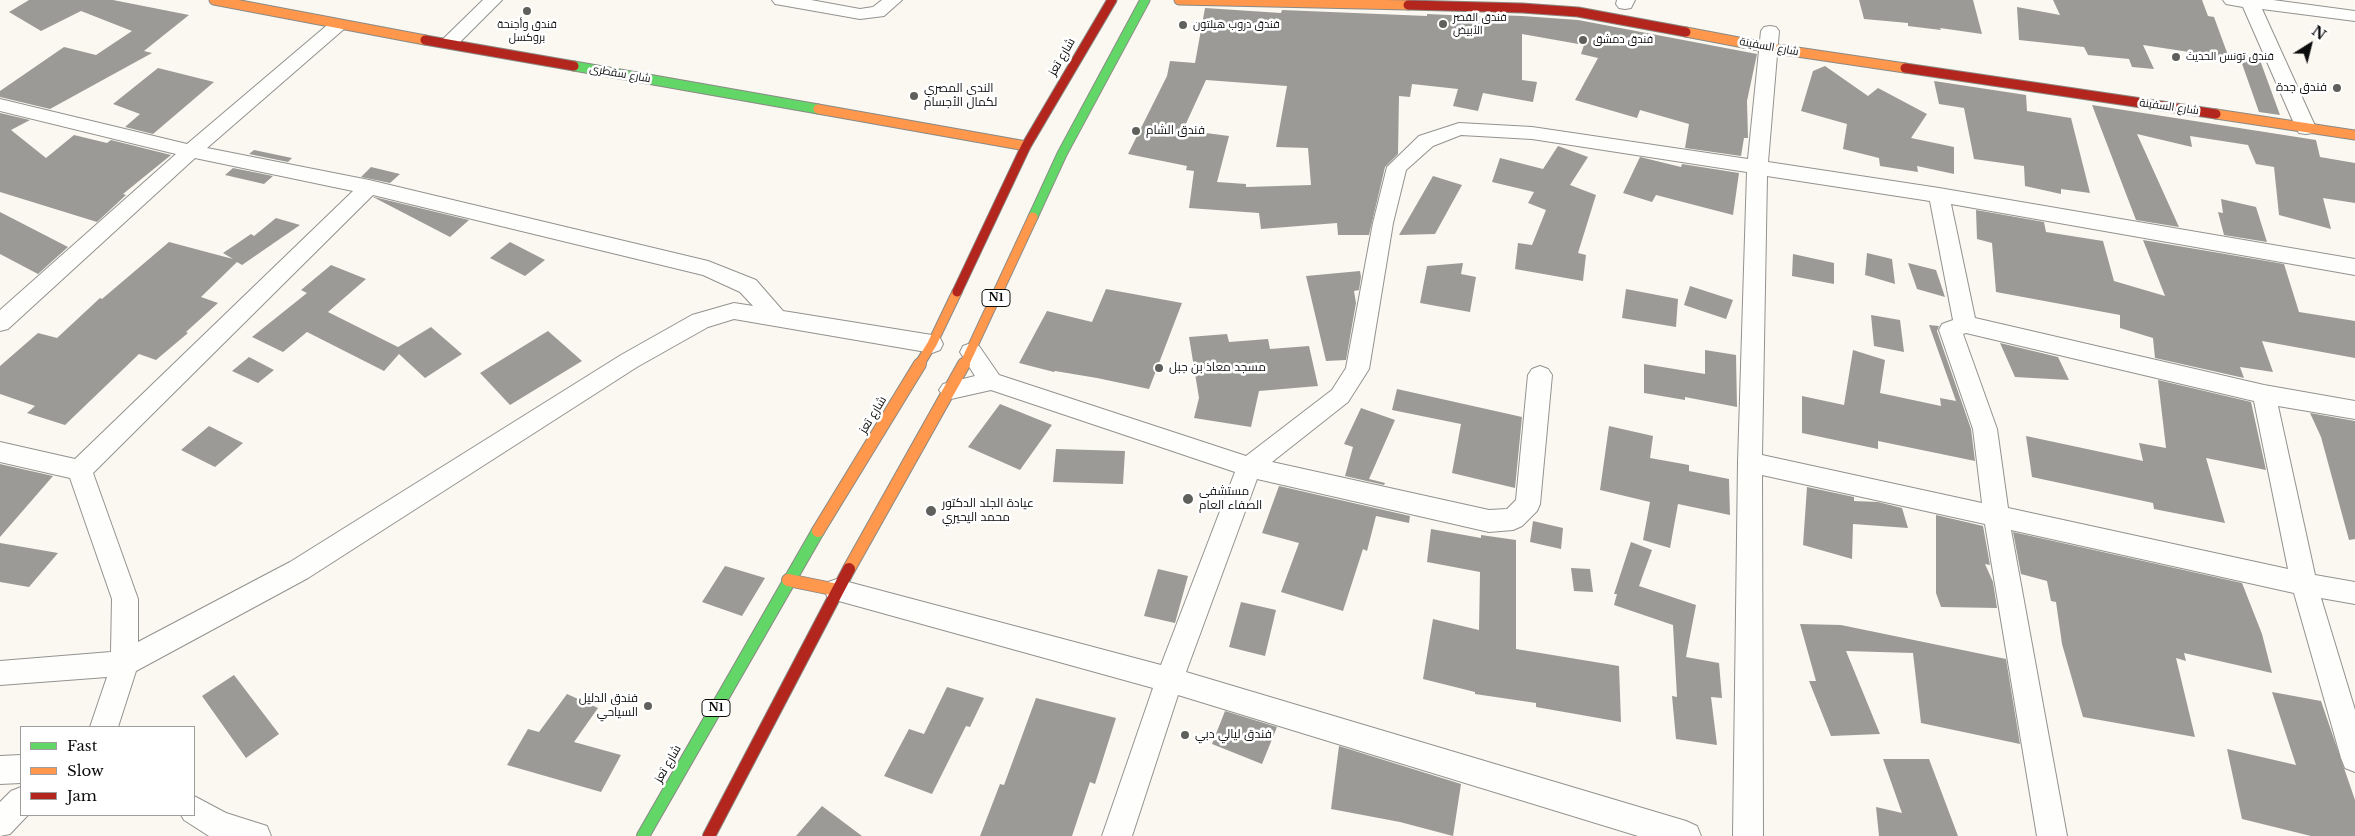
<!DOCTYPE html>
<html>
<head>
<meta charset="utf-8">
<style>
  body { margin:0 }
  #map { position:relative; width:2355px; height:836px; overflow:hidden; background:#faf8f0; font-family:"Libre Baskerville",serif }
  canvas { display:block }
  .legend { position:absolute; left:20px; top:726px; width:175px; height:90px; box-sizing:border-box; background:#fff; border:1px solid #9e9e9e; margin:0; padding:6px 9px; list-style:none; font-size:15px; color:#0c0c0c }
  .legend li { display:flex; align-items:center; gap:10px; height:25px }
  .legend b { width:25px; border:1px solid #9e9e9e }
  .north { position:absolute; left:2285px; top:20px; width:50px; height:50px; -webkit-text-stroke:4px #fff; paint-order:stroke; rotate:36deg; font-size:14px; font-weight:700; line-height:20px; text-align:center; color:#0c0c0c }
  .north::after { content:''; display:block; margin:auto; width:18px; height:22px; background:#0c0c0c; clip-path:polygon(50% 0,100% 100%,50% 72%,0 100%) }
</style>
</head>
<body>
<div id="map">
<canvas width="2355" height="836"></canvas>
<ul class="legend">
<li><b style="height:6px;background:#63d668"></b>Fast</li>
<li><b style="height:6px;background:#ff974d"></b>Slow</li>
<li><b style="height:6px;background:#b3261e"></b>Jam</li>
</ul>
<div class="north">N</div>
</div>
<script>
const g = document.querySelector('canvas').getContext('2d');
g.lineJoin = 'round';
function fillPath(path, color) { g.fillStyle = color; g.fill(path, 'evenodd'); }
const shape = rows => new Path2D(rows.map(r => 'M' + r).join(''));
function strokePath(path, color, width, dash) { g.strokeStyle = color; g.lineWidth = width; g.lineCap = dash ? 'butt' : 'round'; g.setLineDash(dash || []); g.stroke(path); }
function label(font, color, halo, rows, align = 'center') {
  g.font = font + ' "Libre Baskerville",Cairo,serif'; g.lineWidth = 5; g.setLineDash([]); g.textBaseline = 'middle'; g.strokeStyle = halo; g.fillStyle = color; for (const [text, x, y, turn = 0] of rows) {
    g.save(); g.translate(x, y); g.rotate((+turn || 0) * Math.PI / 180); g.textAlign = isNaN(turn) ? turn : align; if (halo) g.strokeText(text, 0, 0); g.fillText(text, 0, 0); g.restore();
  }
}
const building = shape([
  [29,0,113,0,189,15,144,51,152,53,50,109,0,97,0,91,64,47,96,55,132,31,81,11,41,31,9,12],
  [1859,0,1973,0,1982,34,1940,28,1941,30,1908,26,1908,23,1864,19],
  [2053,0,2202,0,2208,16,2214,17,2229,58,2143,45,2154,69,2132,67,2129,59,2088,55,2084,47,2019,40,2017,7,2060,15],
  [1205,8,1281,13,1282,10,1427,16,1427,14,1494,17,1494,15,1522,16,1578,20,1757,54,1747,101,1748,138,1744,138,1741,156,1685,148,1689,124,1640,110,1637,118,1575,100,1598,58,1581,54,1584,45,1522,34,1522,80,1537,82,1533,102,1483,93,1478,111,1453,106,1458,89,1412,84,1410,97,1399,96,1398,154,1385,167,1369,235,1338,235,1337,223,1261,229,1259,213,1189,208,1194,171,1186,170,1187,166,1128,154,1167,76,1170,61,1195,63],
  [1206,80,1287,86,1276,147,1308,148,1311,185,1246,187,1246,184,1217,182,1229,136,1183,130],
  [2257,52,2280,115,2259,112,2240,58],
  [1825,66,1868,96,1878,88,1927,114,1911,138,1954,147,1954,174,1917,166,1918,172,1880,166,1879,158,1843,149,1847,124,1801,111,1813,71],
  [158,68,214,82,153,134,125,127,140,114,113,104],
  [1934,81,2026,95,2027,111,2071,118,2090,193,2061,189,2061,194,2025,186,2024,166,1974,159,1964,108,1939,104],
  [2092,105,2316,140,2320,157,2355,163,2355,203,2323,198,2331,229,2279,215,2274,167,2256,164,2248,145,2190,136,2192,147,2137,134,2179,227,2136,220],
  [0,113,30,120,11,130,46,158,74,135,107,143,111,140,171,155,123,194,126,195,97,222,0,192],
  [1558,146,1588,157,1570,185,1596,195,1578,253,1586,255,1583,281,1515,269,1518,243,1532,245,1546,210,1528,203,1534,192,1492,182,1500,158,1543,169],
  [254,150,292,158,288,162,249,154],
  [1640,157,1681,167,1682,164,1739,173,1733,215,1656,195,1652,202,1623,193],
  [371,167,400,174,390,183,361,177],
  [233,168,273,176,264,184,225,175],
  [1433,176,1462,185,1435,234,1399,235],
  [373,197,374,197,469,220,450,237],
  [2221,199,2256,207,2267,242,2224,235,2218,212,2223,213],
  [1976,210,2044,222,2046,232,2103,241,2114,281,2165,296,2143,240,2284,264,2299,312,2355,321,2355,358,2262,341,2273,372,2240,367,2244,378,2155,358,2153,338,2120,328,2120,315,1996,292,1992,243,1977,239],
  [0,212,68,247,38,274,0,254],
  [276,218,300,225,242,265,237,262,201,297,218,303,186,332,188,333,156,360,139,354,65,425,27,413,35,406,0,394,0,366,38,333,57,338,100,298,102,299,169,242,233,259,223,253,251,234,254,236],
  [510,242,545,260,525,276,490,258],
  [1867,253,1892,259,1895,284,1865,275],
  [1793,254,1834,263,1834,284,1792,276],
  [1463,263,1461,274,1476,277,1470,312,1420,303,1427,266],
  [1908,263,1936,270,1945,297,1917,289],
  [331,265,366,279,328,312,398,347,431,327,462,354,425,378,399,354,384,371,307,332,283,352,252,337,307,293,301,290],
  [1360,271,1361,277,1359,290,1354,291,1356,303,1346,360,1326,361,1306,276],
  [1690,286,1733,300,1726,319,1684,305],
  [1106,289,1182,303,1149,389,1097,378,1055,371,1054,372,1019,363,1047,311,1092,322],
  [1626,289,1678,299,1676,327,1622,318],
  [1871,315,1900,320,1904,352,1874,346],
  [1929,325,1939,326,1937,331,1971,429,1975,461,1878,441,1878,449,1802,433,1802,396,1844,405,1853,350,1885,360,1880,393,1941,406,1940,398,1956,401],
  [548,331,582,361,510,405,480,373],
  [1227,334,1229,342,1268,339,1270,349,1309,346,1318,386,1259,391,1251,427,1194,418,1199,398,1189,337],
  [2000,343,2058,357,2069,380,2015,377],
  [1705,350,1736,355,1737,407,1685,397,1685,400,1644,393,1644,364,1705,374],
  [249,357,274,370,258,383,232,371],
  [2158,380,2251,402,2266,470,2206,458,2225,523,2154,509,2153,503,2032,477,2026,436,2143,461,2139,443,2166,448],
  [1397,389,1522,417,1515,488,1452,473,1461,424,1392,410],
  [1000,404,1052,425,1020,470,968,447],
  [1361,408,1395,420,1369,479,1385,483,1384,485,1345,476,1353,447,1344,444],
  [2310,413,2355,421,2355,539,2349,540,2321,437],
  [209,426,243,443,215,467,181,450],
  [1609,426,1653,436,1650,458,1689,465,1689,471,1729,479,1730,515,1678,504,1670,548,1643,540,1650,502,1600,490],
  [1056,449,1125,451,1123,484,1053,482],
  [0,464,53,476,0,537],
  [1279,486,1410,516,1409,523,1376,516,1367,551,1363,549,1343,611,1281,592,1299,543,1262,533],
  [1807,487,1854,497,1854,501,1878,502,1902,508,1908,528,1853,524,1852,559,1803,545],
  [1936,515,1983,526,1990,565,1985,564,1993,582,1997,608,1941,607,1936,593],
  [1533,521,1563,528,1561,549,1530,542],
  [1431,529,1481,538,1481,535,1516,540,1516,649,1619,666,1621,722,1536,707,1536,703,1475,694,1475,692,1423,679,1433,619,1479,630,1480,572,1427,562],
  [2013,532,2242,583,2262,634,2272,673,2184,653,2186,661,2176,658,2195,737,2083,717,2062,644,2056,602,2051,601,2047,581,2021,574],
  [1631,542,1652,550,1639,586,1696,605,1686,657,1719,663,1722,698,1711,697,1717,745,1676,739,1672,696,1677,697,1673,625,1614,605,1617,594,1614,594],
  [0,543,58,553,29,587,0,582],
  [725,566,765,578,742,616,702,602],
  [1571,568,1590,569,1593,592,1574,591],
  [1158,569,1188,576,1175,623,1144,616],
  [1241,602,1276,610,1265,656,1229,647],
  [1800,624,1841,625,2006,659,2020,744,1921,723,1913,653,1846,651,1880,734,1831,736,1809,681,1816,681],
  [234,675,279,734,246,758,202,696],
  [947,687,984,698,970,727,966,726,932,794,884,776,909,729,924,734],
  [2272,692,2321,701,2355,800,2355,836,2311,836,2242,819,2227,749,2296,765],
  [567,694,598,708,574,742,621,755,601,792,507,765,528,729,539,732],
  [1036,698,1116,718,1095,784,1090,782,1072,836,980,836,1000,784,1004,785],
  [1225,711,1277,727,1262,764,1212,744],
  [1339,746,1461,784,1453,836,1400,822,1331,809],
  [1883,759,1929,759,1958,836,1879,836,1876,807,1902,813],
  [822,806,862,836,796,836]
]);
const street = shape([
  [483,0,502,0,455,47,443,47,440,43,443,39,483,0],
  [772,0,811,0,860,9,873,7,882,0,902,0,884,16,860,19,781,5,775,4,772,0],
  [1617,0,1635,0,1631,8,1625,9,1619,8,1616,4,1617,0],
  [2223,0,2273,0,2355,11,2355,21,2262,9,2316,128,2313,133,2306,134,2299,133,2296,128,2243,7,2226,4,2223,0],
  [338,20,344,21,347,25,344,29,207,148,369,180,708,261,756,280,783,311,932,335,940,338,943,344,940,350,932,353,734,319,708,327,637,367,308,578,136,671,118,727,90,727,107,677,0,685,0,661,111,652,112,599,70,478,0,462,0,442,75,459,353,191,195,158,8,329,0,331,0,310,176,154,0,111,0,99,187,144,332,21,338,20],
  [373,195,703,275,740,292,753,306,734,303,692,315,621,355,290,562,138,642,138,599,93,473,373,195],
  [1770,26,1776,27,1779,31,1768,162,1939,188,2355,259,2355,275,1951,204,1975,318,2264,385,2355,401,2355,419,2278,406,2315,575,2355,582,2355,604,2321,598,2355,710,2355,772,2345,768,2341,758,2294,593,2011,530,2067,836,2037,836,1985,524,1762,475,1763,836,1733,836,1738,462,1747,172,1532,139,1461,135,1433,146,1406,170,1393,223,1369,369,1348,402,1272,462,1489,510,1507,509,1516,500,1528,375,1532,369,1540,366,1548,369,1552,375,1540,504,1537,511,1522,526,1513,530,1489,532,1257,479,1186,672,1686,821,1697,826,1701,836,1638,836,1178,695,1132,836,1102,836,1153,688,828,598,824,590,828,582,837,579,1161,665,1235,472,991,390,951,399,943,396,939,390,943,384,975,376,960,352,963,346,971,343,979,346,999,375,1246,456,1332,390,1346,368,1373,223,1387,167,1419,136,1459,123,1532,127,1748,159,1761,31,1764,27,1770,26],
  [1767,176,1930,201,1953,320,1942,324,1939,330,1973,429,1982,503,1762,455,1767,176],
  [1966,333,2254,401,2288,569,2008,508,1997,429,1963,334,1966,333],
  [21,755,21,783,0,784,0,756,21,755],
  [21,787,21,815,28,815,10,834,0,836,0,802,11,791,21,787],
  [194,796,226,813,267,826,271,836,209,836,184,820,181,815,194,815,194,796]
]);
const fastFar1 = shape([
  [574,66,818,109],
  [1033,217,1062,154,1145,0]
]);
const fast = shape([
  [643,836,818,531]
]);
const slowFar1 = shape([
  [214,0,425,40],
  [1179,0,1408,5],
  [1686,32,1770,48,1905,68],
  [818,109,1026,146],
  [2216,114,2355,135],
  [919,365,932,344,957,292],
  [964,365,1033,217]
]);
const slow = shape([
  [818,531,920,364],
  [849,569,964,364],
  [788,580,837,590]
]);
const jamFar1 = shape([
  [1408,5,1522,8,1578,12,1686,32],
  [425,40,574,66],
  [1905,68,2216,114],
  [957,292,1026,146,1112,0]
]);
const jam = shape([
  [709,836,849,569]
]);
const markers = [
  [527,11,5,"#5f5f5c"],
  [1443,24,5,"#5f5f5c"],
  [1183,25,5,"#5f5f5c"],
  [1583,40,5,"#5f5f5c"],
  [2176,57,5,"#5f5f5c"],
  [2337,88,5,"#5f5f5c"],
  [914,96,5,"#5f5f5c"],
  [1136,131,5,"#5f5f5c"],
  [1159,368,5,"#5f5f5c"],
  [1188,499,6,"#5f5f5c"],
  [931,511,6,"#5f5f5c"],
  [648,706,5,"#5f5f5c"],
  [1185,735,5,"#5f5f5c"]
];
const farPoinames = [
  ["فندق القصر",1453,18],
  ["الأبيض",1453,31],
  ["فندق وأجنحة",527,25,"center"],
  ["بروكسل",527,38,"center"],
  ["فندق دروب هيلتون",1193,25],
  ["فندق دمشق",1593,40],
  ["فندق تونس الحديث",2186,57]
];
const farStreetnames = [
  ["شارع السفينة",1769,47,10],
  ["شارع سقطرى",620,74,10],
  ["شارع السفينة",2169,107,8]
];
const shields = [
  [996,298,28],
  [716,708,28]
];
const shieldNames = [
  ["N1",996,298],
  ["N1",716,708]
];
const streetNames = [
  ["شارع تعز",1062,57,-60],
  ["شارع تعز",873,415,-59],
  ["شارع تعز",668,764,-60]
];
const poiNames = [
  ["فندق جدة",2327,88,"right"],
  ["الندي المصري",924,89],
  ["لكمال الأجسام",924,103],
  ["فندق الشام",1146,131],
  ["مسجد معاذ بن جبل",1169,368],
  ["مستشفى",1199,492],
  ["الصفاء العام",1199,506],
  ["عيادة الجلد الدكتور",942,504],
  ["محمد اليحيري",942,518],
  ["فندق الدليل",638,699,"right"],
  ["السياحي",638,713,"right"],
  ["فندق ليالي دبي",1195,735]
];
fillPath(building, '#9c9a96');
strokePath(street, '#93928f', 2);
strokePath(fastFar1, '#8a8985', 11);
strokePath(fast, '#8a8985', 14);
strokePath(slowFar1, '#8a8985', 11);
strokePath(slow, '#8a8985', 14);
strokePath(jamFar1, '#8a8985', 11);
strokePath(jam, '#8a8985', 14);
fillPath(street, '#fefefd');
strokePath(fastFar1, '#63d668', 9);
strokePath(fast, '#63d668', 12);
strokePath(slowFar1, '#ff974d', 9);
strokePath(slow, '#ff974d', 12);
strokePath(jamFar1, '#b3261e', 9);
strokePath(jam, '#b3261e', 12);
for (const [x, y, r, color] of markers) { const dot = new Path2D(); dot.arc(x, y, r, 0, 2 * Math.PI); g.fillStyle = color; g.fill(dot); strokePath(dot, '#fff', 2); }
label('11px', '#0c0c0c', '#fff', farPoinames, 'left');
label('11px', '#0c0c0c', '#fff', farStreetnames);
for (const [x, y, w] of shields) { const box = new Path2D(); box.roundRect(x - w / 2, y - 8.5, w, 17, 4); g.fillStyle = '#fff'; g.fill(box); strokePath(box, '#0c0c0c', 1); }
label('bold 11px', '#0c0c0c', null, shieldNames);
label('12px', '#0c0c0c', '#fff', streetNames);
label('12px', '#0c0c0c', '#fff', poiNames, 'left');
</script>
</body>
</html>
